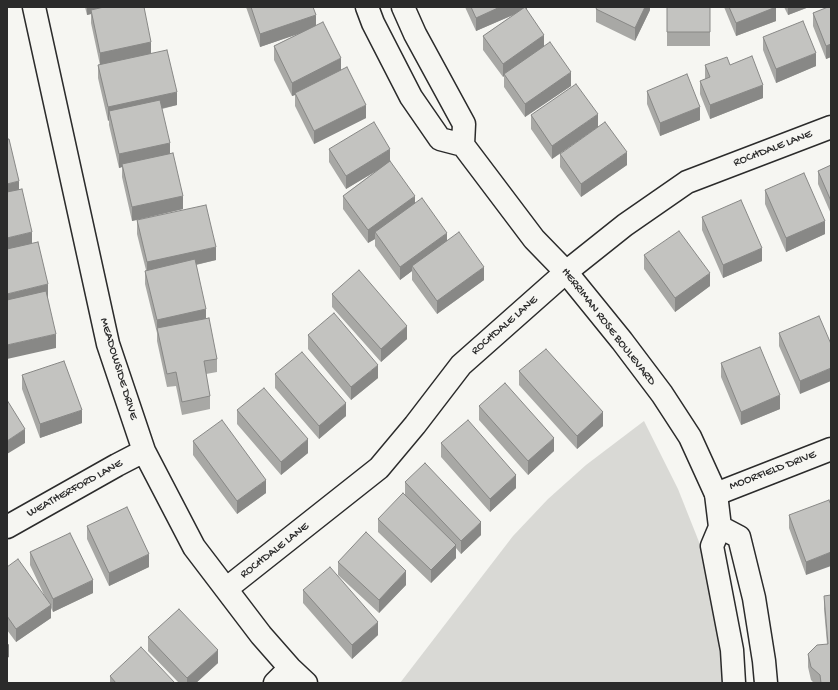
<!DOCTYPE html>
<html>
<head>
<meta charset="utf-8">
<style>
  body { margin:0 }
  #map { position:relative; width:838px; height:690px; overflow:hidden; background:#f6f6f2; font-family:"Gochi Hand",sans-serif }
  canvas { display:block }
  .frame { position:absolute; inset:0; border:8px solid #2b2b2b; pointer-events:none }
</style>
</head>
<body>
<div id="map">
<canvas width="838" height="690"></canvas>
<div class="frame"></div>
</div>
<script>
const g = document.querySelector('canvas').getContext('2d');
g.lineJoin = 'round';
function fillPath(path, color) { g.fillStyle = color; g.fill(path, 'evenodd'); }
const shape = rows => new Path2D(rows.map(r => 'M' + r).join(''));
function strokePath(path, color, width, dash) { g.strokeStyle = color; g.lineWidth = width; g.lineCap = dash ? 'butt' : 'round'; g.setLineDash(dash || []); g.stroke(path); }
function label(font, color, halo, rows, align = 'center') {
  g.font = font + ' "Gochi Hand",sans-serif'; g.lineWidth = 3.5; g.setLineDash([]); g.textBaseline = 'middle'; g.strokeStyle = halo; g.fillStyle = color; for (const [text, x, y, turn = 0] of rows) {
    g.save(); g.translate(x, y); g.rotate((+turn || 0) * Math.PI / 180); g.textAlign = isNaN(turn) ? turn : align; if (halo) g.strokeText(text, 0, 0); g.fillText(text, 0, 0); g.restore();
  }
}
const green = shape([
  [644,421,678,489,705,557,718,626,723,683,400,683,513,536,548,499,586,465]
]);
const street = shape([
  [34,7,108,344,144,451,194,547,261,635,290,668,306,683],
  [716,494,831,449],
  [7,527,117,465,144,451],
  [226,589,379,468,415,425,461,365,566,272,625,225,687,182,831,127],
  [275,683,290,668]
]);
const secondary = shape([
  [367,7,373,23,411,97,440,139,463,145],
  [403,7,415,34,464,124,463,145,534,239,566,272,622,341,662,394,690,437,716,494,720,527,712,546,732,650,734,683],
  [720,527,739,537,754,598,764,661,766,683]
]);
const wall = shape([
  [85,7,144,7,151,53,177,105,162,109,170,154,183,209,132,221,122,177,122,167,119,168,109,125,109,120,108,121,98,78,98,65,100,65,91,23,91,14,87,15],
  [246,7,313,7,316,26,341,70,366,118,314,144,295,106,295,95,292,96,274,60,274,46,300,33,260,47],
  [465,7,527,7,526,9,544,46,571,86,525,117,504,87,504,76,503,77,483,50,483,36,515,14,476,31],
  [650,7,650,10,635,41,596,22,596,9],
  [667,7,710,7,710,46,667,46],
  [724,7,776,7,776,21,736,36],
  [784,7,809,7,788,15],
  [831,7,831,57,826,59,813,26,813,13],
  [763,37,816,66,776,83,763,50],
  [705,65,730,65,763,98,710,119,700,94,700,81,705,79],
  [647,91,700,120,660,136,647,104],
  [531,115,598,127,552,159,531,129],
  [329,149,390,161,415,203,447,241,484,280,437,314,412,280,412,271,400,280,375,246,375,239,368,243,343,209,343,196,380,168,346,189,329,162],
  [560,154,627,165,581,197,560,167],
  [831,165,831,214,818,184,818,171],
  [765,190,825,234,786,252,765,204],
  [702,217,762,261,723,278,702,230],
  [137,220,216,260,196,265,206,318,217,359,217,372,206,374,210,396,210,409,182,415,176,386,167,387,157,341,157,333,145,284,145,271,146,270,137,234],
  [644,255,710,286,675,312,644,269],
  [332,294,407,339,381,362,332,307],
  [779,333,831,344,800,394,779,346],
  [308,335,378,378,351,400,308,349],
  [721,363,780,409,741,425,721,377],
  [519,371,603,426,577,449,519,385],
  [275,374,346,416,319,439,275,388],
  [22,375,82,423,40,438,22,389],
  [479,406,554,451,528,475,479,420],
  [237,410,308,453,281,475,237,424],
  [193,441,266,493,237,514,193,455],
  [441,443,516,488,490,512,441,457],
  [405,482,481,535,461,554,456,548,456,558,431,583,378,532,378,519,405,495],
  [831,505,806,575,789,528,789,515],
  [87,526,149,567,109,586,87,539],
  [30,552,93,593,53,612,51,608,51,618,16,642,7,630,7,567,46,599,30,565],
  [338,562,406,585,379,613,338,575],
  [303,590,378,635,352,659,303,603],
  [824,596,831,683,814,683,811,680,808,667,808,654,827,644,824,609],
  [148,637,218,663,196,683,179,683,148,651],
  [110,676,175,683,110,683]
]);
const shadedWall = shape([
  [87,7,122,7,91,10,91,14,87,15],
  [500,7,527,7,527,9,476,31,476,18],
  [645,7,650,7,650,10,635,41,635,28],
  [776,7,776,21,736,36,736,23],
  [788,7,809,7,788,15],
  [316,15,316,28,260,47,260,34],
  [544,35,544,48,504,74,504,76,503,77,503,64],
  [151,42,151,55,100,66,100,53],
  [831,44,831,57,826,59,826,46],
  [816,53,816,66,776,83,776,69],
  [341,58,341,72,295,93,295,95,292,96,292,83],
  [571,72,571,86,525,117,525,104],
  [763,85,763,98,710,119,710,105],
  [177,92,177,105,111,120,109,111,109,120,108,121,108,107],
  [366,105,366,118,314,144,314,131],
  [700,107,700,120,660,136,660,123],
  [598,114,598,127,552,159,552,146],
  [170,143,170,157,122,164,122,167,119,168,119,154],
  [390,149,390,163,346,189,346,176],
  [627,152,627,165,581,197,581,184],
  [19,181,19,194,7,197,7,184],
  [183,196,183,209,132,221,132,207],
  [415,196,415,209,375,232,375,239,368,243,368,230],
  [825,221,825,234,786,252,786,238],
  [32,232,32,246,7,251,7,238],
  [447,233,447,246,412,266,412,271,400,280,400,267],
  [216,247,216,260,147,276,147,262],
  [762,248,762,261,723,278,723,265],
  [484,267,484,280,437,314,437,301],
  [710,273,710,286,675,312,675,298],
  [48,284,48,298,7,307,7,294],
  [206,309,206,323,157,328,157,333,157,320],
  [407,326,407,339,381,362,381,349],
  [56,334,56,348,7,359,7,345],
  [378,365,378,378,351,400,351,387],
  [831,368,831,381,800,394,800,381],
  [780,395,780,409,741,425,741,412],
  [346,403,346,416,319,439,319,426],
  [82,410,82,423,40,438,40,424],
  [603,412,603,426,577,449,577,436],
  [25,429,25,443,7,454,7,441],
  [554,438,554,451,528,475,528,461],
  [308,439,308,453,281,475,281,462],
  [516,475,516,488,490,512,490,499],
  [266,480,266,493,237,514,237,501],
  [481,522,481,535,461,554,461,541],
  [456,545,456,558,431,583,431,570],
  [831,552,831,566,806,575,806,562],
  [149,554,149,567,109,586,109,573],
  [406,571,406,585,379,613,379,600],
  [93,580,93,593,53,612,53,599],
  [51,605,51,618,16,642,16,629],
  [378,622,378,635,352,659,352,645],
  [9,644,9,657,7,658,7,645],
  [218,650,218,663,196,683,187,683,187,678]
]);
const building = shape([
  [104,7,144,7,151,42,100,53,91,10,104,7],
  [251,7,313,7,316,15,260,34,251,7],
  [471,7,500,7,476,18,471,7],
  [525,7,544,35,503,64,483,36,525,7],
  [597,7,645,7,635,28,596,9,597,7],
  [667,7,710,7,710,32,667,32,667,7],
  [729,7,776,7,736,23,729,7],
  [828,7,831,7,831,44,826,46,813,13,828,7],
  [803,21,816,53,776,69,763,37,803,21],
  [323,22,341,58,292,83,274,46,323,22],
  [550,42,571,72,525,104,504,74,550,42],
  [167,50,177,92,108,107,98,65,167,50],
  [752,56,763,85,710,105,700,81,710,77,705,65,727,57,730,65,752,56],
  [347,67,366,105,314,131,295,93,347,67],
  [687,74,700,107,660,123,647,91,687,74],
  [576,84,598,114,552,146,531,115,576,84],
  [160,100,170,143,119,154,109,111,160,100],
  [374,122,390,149,346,176,329,149,374,122],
  [605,122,627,152,581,184,560,154,605,122],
  [7,139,9,139,19,181,7,184,7,139],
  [173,153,183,196,132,207,122,164,173,153],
  [390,161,415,196,368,230,343,196,390,161],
  [831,165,831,201,818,171,831,165],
  [804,173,825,221,786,238,765,190,804,173],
  [22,189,32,232,7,238,7,192,22,189],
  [422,198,447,233,400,267,375,232,422,198],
  [741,200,762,248,723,265,702,217,741,200],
  [206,205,216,247,147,262,137,220,206,205],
  [679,231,710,273,675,298,644,255,679,231],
  [459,232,484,267,437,301,412,266,459,232],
  [38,242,48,284,7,294,7,249,38,242],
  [195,259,206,309,157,320,145,271,195,259],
  [359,270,407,326,381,349,332,294,359,270],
  [46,291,56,334,7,345,7,300,46,291],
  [334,313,378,365,351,387,308,335,334,313],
  [819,316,831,344,831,368,800,381,779,333,819,316],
  [209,318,217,359,204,361,210,396,182,402,176,372,167,374,157,328,209,318],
  [760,347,780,395,741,412,721,363,760,347],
  [546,349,603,412,577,436,519,371,546,349],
  [302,352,346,403,319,426,275,374,302,352],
  [64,361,82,410,40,424,22,375,64,361],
  [505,383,554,438,528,461,479,406,505,383],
  [264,388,308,439,281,462,237,410,264,388],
  [7,400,25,429,7,441,7,400],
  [222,420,266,480,237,501,193,441,222,420],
  [468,420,516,475,490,499,441,443,468,420],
  [425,463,481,522,461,541,405,482,425,463],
  [403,493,456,545,431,570,378,519,403,493],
  [829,500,831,505,831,552,806,562,789,515,829,500],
  [127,507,149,554,109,573,87,526,127,507],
  [366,532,406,571,379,600,338,562,366,532],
  [70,533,93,580,53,599,30,552,70,533],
  [18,559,51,605,16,629,7,616,7,567,18,559],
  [330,567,378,622,352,645,303,590,330,567],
  [831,595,831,683,821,683,820,675,811,667,808,654,817,645,828,644,824,596,831,595],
  [179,609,218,650,187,678,148,637,179,609],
  [141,647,175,683,116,683,110,676,141,647]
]);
const streetNames = [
  ["ROCHDALE LANE",773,149,-21],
  ["ROCHDALE LANE",505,326,-41],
  ["HERRIMAN ROSE BOULEVARD",608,327,52],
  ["MEADOWSIDE DRIVE",118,369,73],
  ["MOORFIELD DRIVE",773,471,-21],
  ["WEATHERFORD LANE",75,489,-29],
  ["ROCHDALE LANE",275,551,-38]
];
fillPath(green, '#d9d9d5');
strokePath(street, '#2b2b2b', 25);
strokePath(secondary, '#2b2b2b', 25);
strokePath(street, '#f6f6f2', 22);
strokePath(secondary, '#f6f6f2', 22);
fillPath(wall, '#a8a8a5');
fillPath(shadedWall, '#888886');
fillPath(building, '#c3c3c0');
strokePath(building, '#888886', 1);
label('12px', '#2b2b2b', '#f6f6f2', streetNames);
</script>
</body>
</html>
